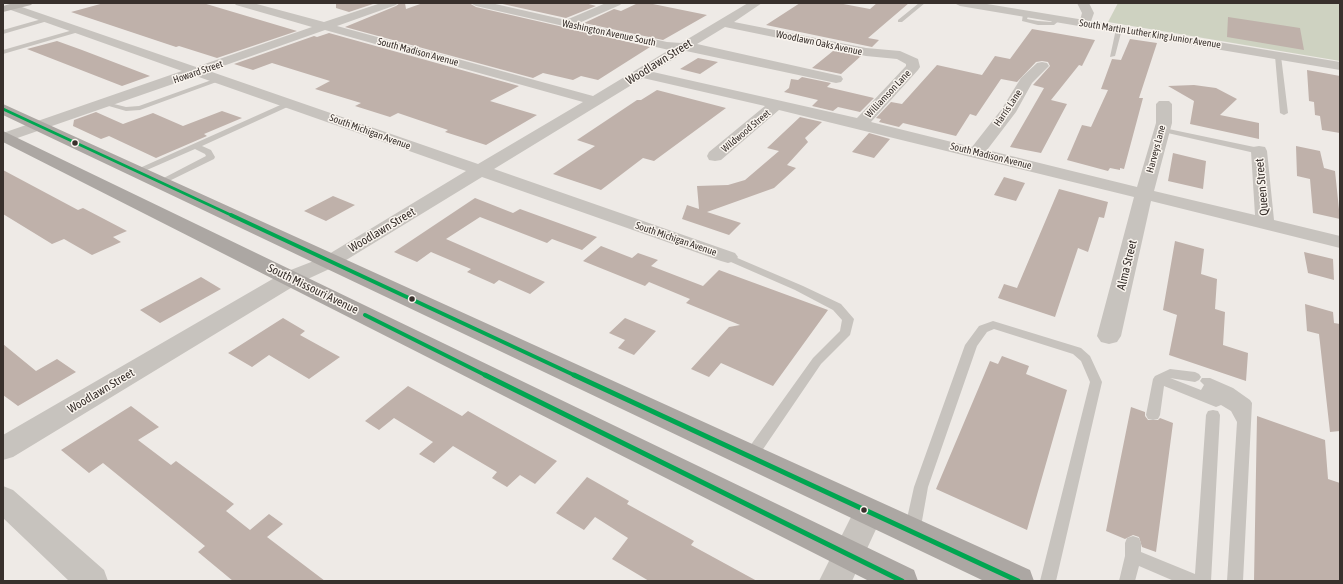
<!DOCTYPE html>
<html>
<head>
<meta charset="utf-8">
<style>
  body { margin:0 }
  #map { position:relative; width:1343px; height:584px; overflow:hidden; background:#eeeae6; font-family:"Asap Condensed",sans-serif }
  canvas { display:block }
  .frame { position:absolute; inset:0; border:4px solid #38302c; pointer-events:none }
</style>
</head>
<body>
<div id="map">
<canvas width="1343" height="584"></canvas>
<div class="frame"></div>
</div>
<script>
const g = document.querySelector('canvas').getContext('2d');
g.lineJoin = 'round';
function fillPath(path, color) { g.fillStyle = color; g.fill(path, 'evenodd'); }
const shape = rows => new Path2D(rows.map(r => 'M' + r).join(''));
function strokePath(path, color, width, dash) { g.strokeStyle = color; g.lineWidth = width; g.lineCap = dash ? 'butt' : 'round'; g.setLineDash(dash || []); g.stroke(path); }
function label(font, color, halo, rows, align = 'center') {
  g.font = font + ' "Asap Condensed",sans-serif'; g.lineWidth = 3; g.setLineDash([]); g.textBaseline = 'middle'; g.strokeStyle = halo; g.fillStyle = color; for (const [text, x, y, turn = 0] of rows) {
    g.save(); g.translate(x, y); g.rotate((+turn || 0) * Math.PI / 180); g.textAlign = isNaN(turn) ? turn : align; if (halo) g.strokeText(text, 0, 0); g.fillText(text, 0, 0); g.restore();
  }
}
const green = shape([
  [1118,3,1340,3,1340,61,1108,22]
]);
const building = shape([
  [104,3,203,3,297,31,217,58,179,46,176,47,71,12],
  [336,3,376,3,349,12,336,8],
  [400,3,405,3,406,9,423,3,469,3,476,7,650,47,598,80,581,76,573,80,543,73,533,78,345,27,396,6],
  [498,3,585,3,596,6,566,18],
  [638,3,648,3,707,15,663,40,584,23,614,9,621,11],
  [800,3,838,3,870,9,877,3,909,3,868,38,879,40,872,47,766,25],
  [1228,17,1300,28,1304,50,1227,37],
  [1032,29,1095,40,1082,66,1079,65,1051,100,1067,104,1041,153,1010,147,1044,88,1033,85,1050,66,1048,62,1042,61,1036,62,1017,82,1001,79,976,116,970,114,956,136,903,123,899,127,879,122,881,119,876,118,891,102,902,104,937,65,982,75,995,56,1010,59],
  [329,33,519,86,490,101,537,115,486,145,445,132,448,130,398,113,390,117,355,106,361,103,315,89,330,81,272,63,253,70,234,64,314,36,317,37],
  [1130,39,1157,43,1139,98,1143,98,1124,169,1120,168,1120,170,1110,168,1108,171,1067,160,1082,125,1091,127,1108,90,1101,89,1112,59,1121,60],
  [57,41,82,50,150,76,122,86,27,49],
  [833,51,861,56,841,74,812,68],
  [698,58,718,62,700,74,680,69],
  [1307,70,1340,76,1340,133,1322,130,1320,116,1315,115,1314,102,1309,101],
  [802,77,831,83,827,87,874,98,860,112,838,107,833,111,812,106,818,100,784,92,789,88,791,79,798,80],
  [1194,85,1216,88,1237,99,1220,115,1259,123,1259,139,1190,124,1194,101,1168,86],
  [657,90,726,108,654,161,643,158,601,190,553,174,595,146,577,140,637,100,641,100],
  [222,111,242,118,204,134,207,136,156,158,109,136,101,139,73,126,74,120,96,112,123,124,153,113,183,126],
  [800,117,822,122,805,138,808,142,787,165,796,168,774,188,707,212,741,223,729,235,682,219,687,205,699,209,697,186,728,185,745,180,779,151,767,148],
  [869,133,890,139,874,158,852,152],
  [1296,146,1320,151,1324,168,1335,171,1340,219,1313,213,1310,179,1297,176],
  [1173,153,1206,161,1203,189,1168,181],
  [3,170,78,210,83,208,127,231,113,237,121,242,92,255,64,239,52,244,3,214],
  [1004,177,1025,183,1016,201,994,195],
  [1059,189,1108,202,1104,218,1099,217,1088,252,1078,248,1055,317,998,298,1004,284,1017,288],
  [333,196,355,205,326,221,304,211],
  [475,198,513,213,520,209,597,237,582,250,552,239,547,243,480,217,446,239,545,282,530,294,499,280,494,284,467,272,471,269,431,252,417,262,394,252],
  [1175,241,1204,249,1201,274,1217,279,1215,309,1225,312,1223,345,1248,353,1246,381,1169,355,1177,315,1163,310],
  [601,246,632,258,638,253,658,260,651,266,703,286,719,270,828,310,773,386,721,363,709,377,691,369,729,327,740,325,686,303,690,299,649,282,645,286,583,261],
  [1304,252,1333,259,1334,280,1308,273],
  [201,277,221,289,160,323,140,310],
  [1305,304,1333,312,1334,323,1340,324,1340,431,1330,432,1319,334,1307,331],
  [283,318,305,331,300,335,340,357,309,379,269,355,252,367,228,353],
  [625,318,656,331,634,355,618,348,625,340,609,333],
  [3,344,36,371,57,359,76,372,18,406,3,395],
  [1002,356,1029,366,1026,374,1067,390,1027,530,936,489,990,361,998,364],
  [408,386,462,416,468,411,557,461,535,484,520,475,507,487,492,478,497,472,453,446,434,463,419,454,433,442,394,418,379,430,365,421],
  [131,406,159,427,138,440,171,465,176,461,234,504,226,511,250,530,269,514,283,524,267,537,325,581,233,581,198,552,205,546,103,463,89,473,61,450],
  [1131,407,1145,412,1145,416,1148,420,1158,420,1160,418,1173,423,1156,552,1142,547,1139,537,1133,535,1125,539,1106,531],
  [1257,416,1325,440,1328,479,1340,483,1340,581,1254,581],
  [587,477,629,501,627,504,694,541,691,545,757,581,649,581,612,559,628,538,595,517,584,530,556,513]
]);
const service = shape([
  [919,3,925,3,902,22,898,22,898,20,919,3],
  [1026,12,1029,14,1027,19,1038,21,1051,22,1056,18,1061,19,1054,25,1038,25,1022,21,1023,14,1026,12],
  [49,17,51,18,51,20,3,34,3,30,49,17],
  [1119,27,1122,29,1115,56,1110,57,1116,29,1119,27],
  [80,28,83,30,82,31,3,54,3,50,80,28],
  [1278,54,1281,56,1288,113,1284,115,1280,113,1275,56,1278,54],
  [220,77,224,79,222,80,140,110,126,111,102,104,106,102,126,107,139,106,220,77],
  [287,102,294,104,202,146,211,150,215,157,214,159,163,184,157,184,156,182,206,156,205,154,195,149,140,173,134,173,133,171,287,102],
  [1159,127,1259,148,1263,151,1259,154,1159,131,1159,127],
  [728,254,803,286,841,304,854,319,850,335,821,364,755,461,750,463,745,461,743,457,745,453,813,358,840,331,842,320,833,310,795,290,724,259,723,257,728,254],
  [993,321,1081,348,1090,356,1102,382,1056,581,1040,581,1090,382,1081,361,1073,354,994,329,987,332,977,346,928,487,920,532,917,537,912,539,907,537,904,532,914,487,965,345,979,326,993,321],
  [1170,369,1195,372,1199,374,1201,377,1199,380,1195,382,1170,378,1201,390,1204,385,1200,381,1202,378,1210,378,1233,388,1250,400,1252,403,1243,581,1227,581,1237,422,1231,411,1221,405,1216,407,1211,405,1164,386,1160,415,1158,419,1153,420,1148,419,1146,415,1153,379,1155,376,1170,369],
  [1213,410,1218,411,1220,415,1211,581,1174,581,1139,566,1135,581,1119,581,1125,556,1125,543,1127,538,1133,536,1139,538,1141,543,1141,552,1195,574,1206,415,1208,411,1213,410]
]);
const minor = shape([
  [234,3,253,3,324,22,381,3,398,3,396,5,337,26,593,96,669,50,476,6,470,3,491,3,566,20,606,3,622,3,620,5,579,23,667,42,681,43,748,3,762,3,734,22,866,48,900,51,918,59,920,67,918,70,871,122,972,147,1001,110,1021,78,1037,63,1042,62,1047,63,1049,66,1032,83,1016,112,987,150,1137,187,1156,123,1156,104,1159,101,1169,101,1172,104,1172,123,1154,191,1255,215,1251,151,1253,147,1259,146,1265,147,1267,151,1274,220,1340,236,1340,248,1151,201,1121,336,1117,342,1109,344,1101,342,1097,336,1134,197,779,110,721,160,715,161,709,160,707,156,709,152,765,106,643,78,494,169,735,253,738,257,735,261,728,263,721,261,482,177,338,265,299,283,13,457,3,460,3,435,283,273,324,257,466,171,196,76,3,143,3,133,182,71,8,9,6,7,8,5,16,5,196,67,312,27,236,5,234,3],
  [725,27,866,56,897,59,906,64,906,66,857,118,653,72,686,51,836,83,841,82,843,79,841,76,836,75,697,44,725,27],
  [325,30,583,102,478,164,209,71,325,30],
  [1077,3,1089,3,1094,13,1089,27,1085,28,1079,24,1082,13,1077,3],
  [3,486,13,490,104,570,108,581,69,581,3,518,3,486],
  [869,499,880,503,884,512,852,581,819,581,858,503,869,499]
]);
const tertiary = shape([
  [954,3,981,3,1340,62,1340,70,960,6,954,3]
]);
const secondary = shape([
  [13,3,33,3,31,5,3,12,3,6,13,3]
]);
const primary = shape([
  [3,104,1030,570,1034,581,984,581,3,115,3,104],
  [3,131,914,570,918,581,869,581,3,142,3,131]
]);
const bus1Far2 = shape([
  [3,109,233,216]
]);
const bus1Far1 = shape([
  [231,215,576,376],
  [365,315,487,376]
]);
const bus1 = shape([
  [485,375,902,581],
  [574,375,1018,581]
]);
const markers = [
  [75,143,3.5,"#38302c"],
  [412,299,3.5,"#38302c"],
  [864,510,3.5,"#38302c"]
];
const farStreetnames = [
  ["Washington Avenue South",609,33,12],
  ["South Martin Luther King Junior Avenue",1150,34,9],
  ["Woodlawn Oaks Avenue",819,43,12],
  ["South Madison Avenue",418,52,15],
  ["Howard Street",198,72,-19],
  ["Williamson Lane",888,94,-47],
  ["Harris Lane",1008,108,-56],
  ["Wildwood Street",746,131,-40],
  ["South Michigan Avenue",370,132,20],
  ["Harveys Lane",1156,149,-75],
  ["South Madison Avenue",991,156,14],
  ["South Michigan Avenue",676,239,19]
];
const streetNames = [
  ["Woodlawn Street",659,62,-32],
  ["Queen Street",1262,187,-95],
  ["Woodlawn Street",382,230,-31],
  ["Alma Street",1127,265,-76],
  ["South Missouri Avenue",313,289,26],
  ["Woodlawn Street",101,391,-31]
];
fillPath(green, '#ced2c1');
fillPath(building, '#bfb1aa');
fillPath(service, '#c7c3be');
fillPath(minor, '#c7c3be');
fillPath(tertiary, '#c7c3be');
fillPath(secondary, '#b8b3ae');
fillPath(primary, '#aca7a3');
strokePath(bus1Far2, '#00a651', 3);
strokePath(bus1Far1, '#00a651', 4);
strokePath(bus1, '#00a651', 5);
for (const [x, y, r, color] of markers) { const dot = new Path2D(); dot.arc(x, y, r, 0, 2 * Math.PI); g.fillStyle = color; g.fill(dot); strokePath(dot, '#f9f4ee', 1.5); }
label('10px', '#38302c', '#f9f4ee', farStreetnames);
label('12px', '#38302c', '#f9f4ee', streetNames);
</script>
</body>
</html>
